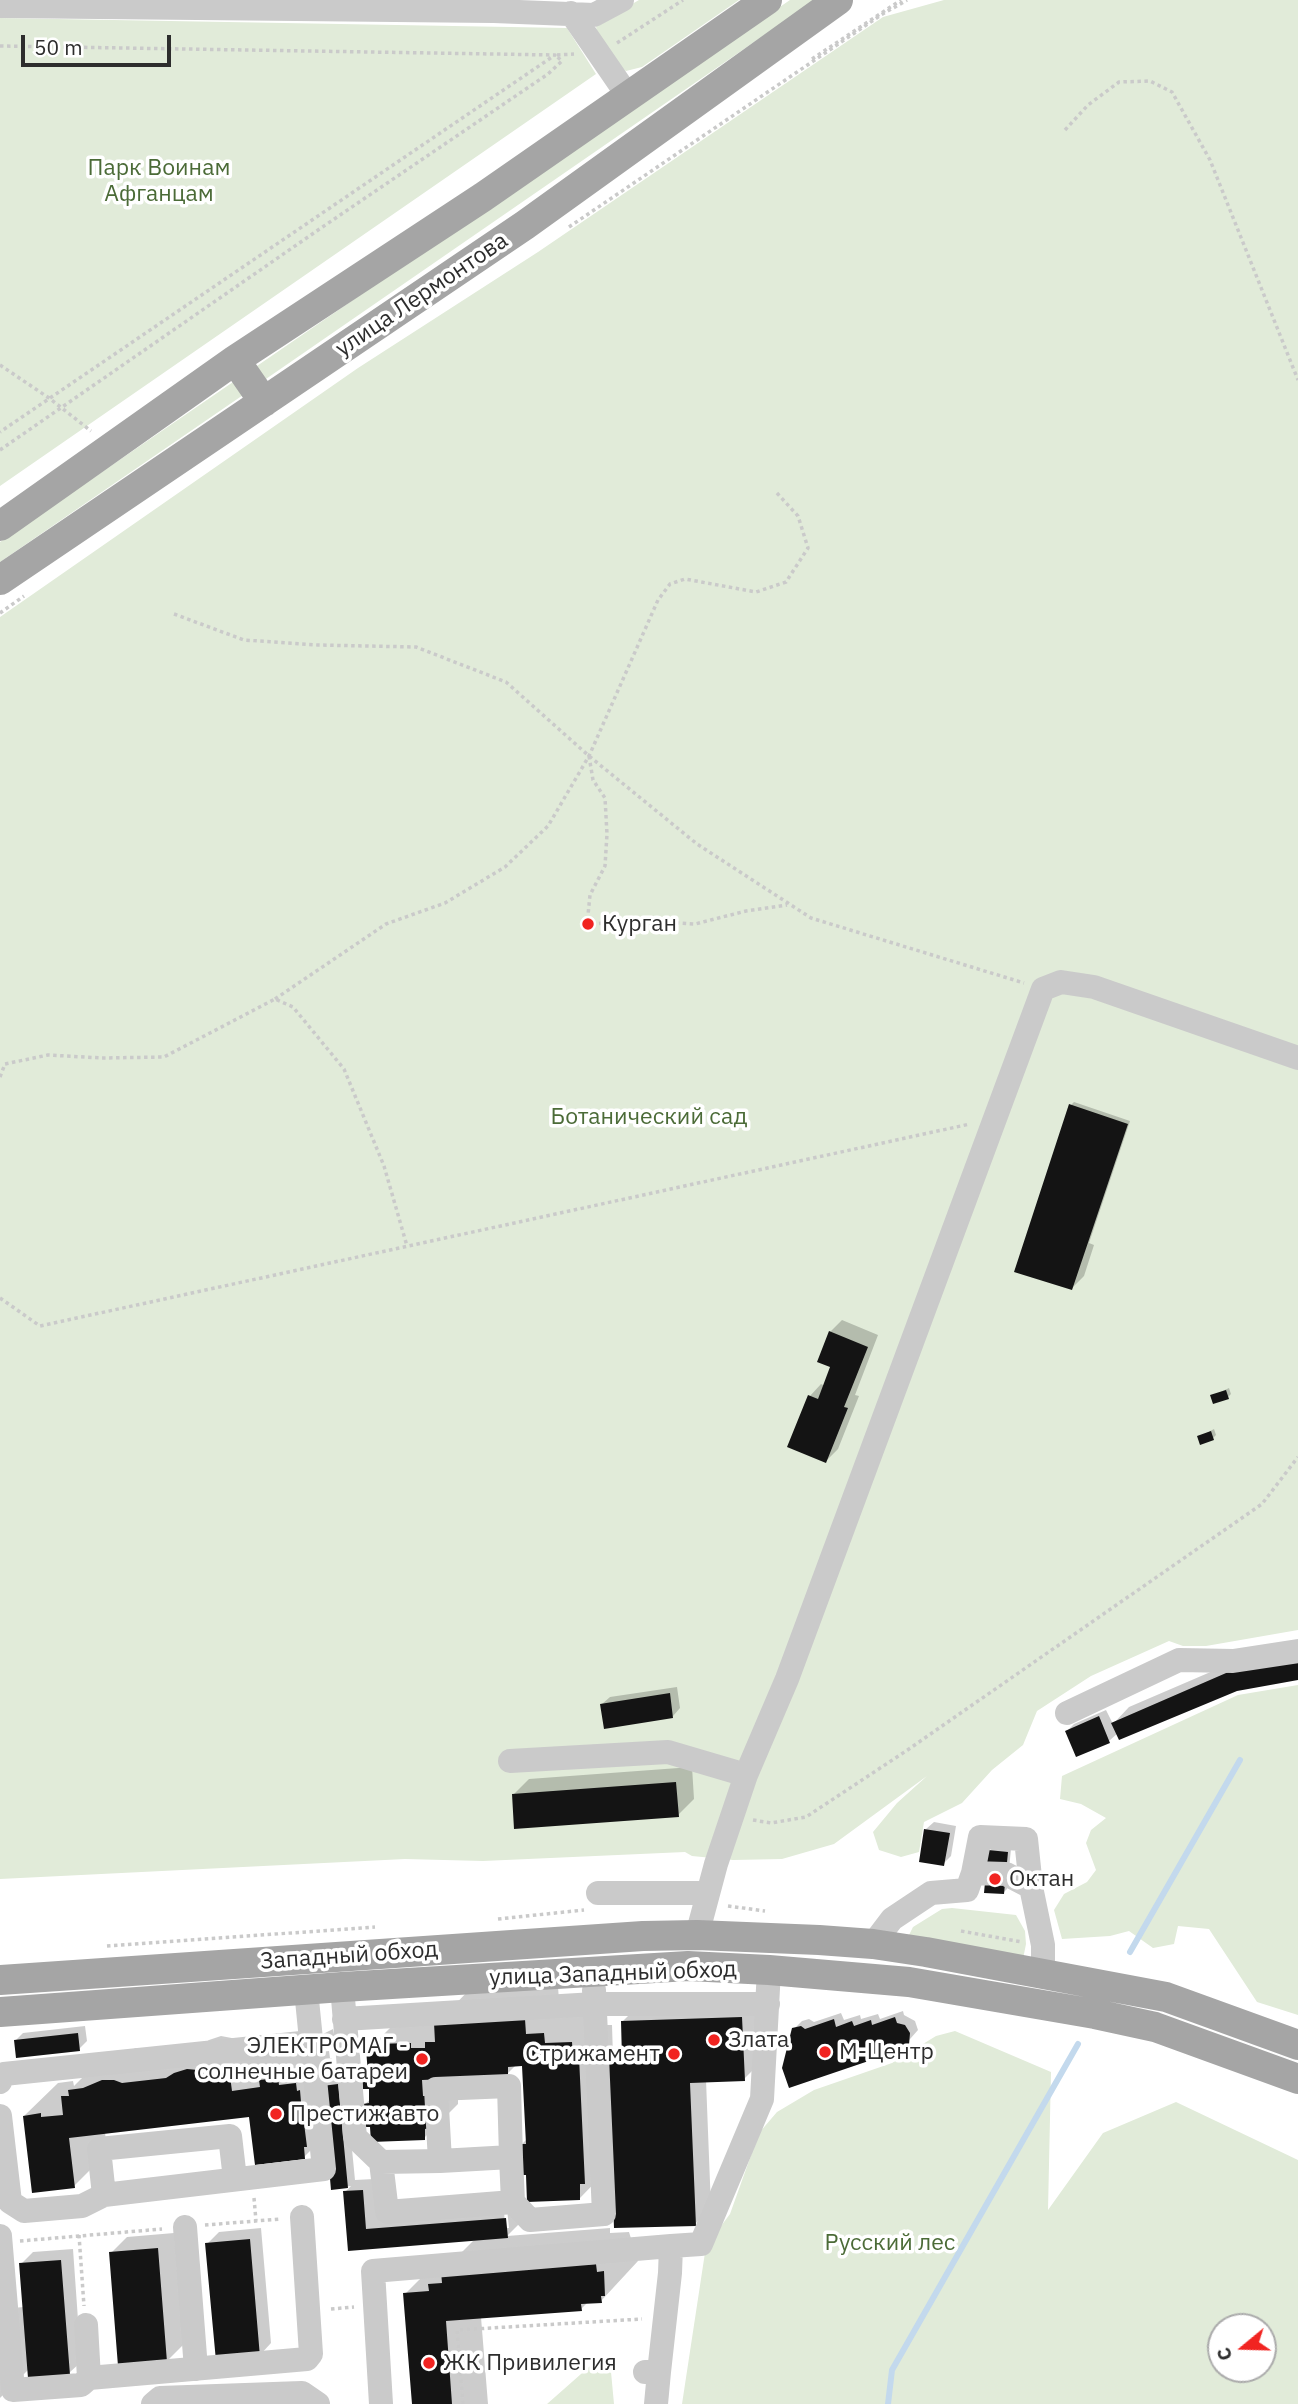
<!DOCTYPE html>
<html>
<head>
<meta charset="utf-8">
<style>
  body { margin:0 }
  #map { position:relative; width:1298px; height:2404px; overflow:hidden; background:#fff; font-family:"IBM Plex Sans",sans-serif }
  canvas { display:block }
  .north { position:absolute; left:1207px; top:2313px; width:70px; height:70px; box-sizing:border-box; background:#fff; border:2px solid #ababab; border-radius:50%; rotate:251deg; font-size:19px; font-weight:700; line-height:28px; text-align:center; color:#2d2d2d }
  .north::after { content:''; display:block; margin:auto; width:24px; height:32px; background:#f12421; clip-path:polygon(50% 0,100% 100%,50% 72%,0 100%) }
  .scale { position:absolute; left:21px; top:35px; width:150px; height:32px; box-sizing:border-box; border:4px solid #2d2d2d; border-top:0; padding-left:9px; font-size:21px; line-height:24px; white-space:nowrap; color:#2d2d2d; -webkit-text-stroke:5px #fff; paint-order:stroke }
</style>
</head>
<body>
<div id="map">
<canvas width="1298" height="2404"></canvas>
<div class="north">С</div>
<div class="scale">50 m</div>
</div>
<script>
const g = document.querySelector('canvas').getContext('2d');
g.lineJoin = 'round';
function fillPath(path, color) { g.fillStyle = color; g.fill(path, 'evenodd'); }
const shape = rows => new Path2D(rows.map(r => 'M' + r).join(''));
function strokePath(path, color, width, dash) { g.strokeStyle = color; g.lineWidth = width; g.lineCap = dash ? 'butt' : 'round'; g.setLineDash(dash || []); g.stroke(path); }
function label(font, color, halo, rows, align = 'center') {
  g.font = font + ' "IBM Plex Sans",sans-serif'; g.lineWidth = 7; g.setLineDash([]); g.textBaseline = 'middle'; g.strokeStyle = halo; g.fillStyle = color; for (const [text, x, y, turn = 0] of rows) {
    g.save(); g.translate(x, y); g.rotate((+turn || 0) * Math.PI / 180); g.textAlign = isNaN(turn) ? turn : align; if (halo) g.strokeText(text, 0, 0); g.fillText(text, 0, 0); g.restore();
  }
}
const green = shape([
  [639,0,739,0,642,67,626,71,617,65,597,36,596,25],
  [790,0,815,0,263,381,254,368],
  [944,0,1298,0,1298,1630,1206,1646,1183,1646,1169,1641,1091,1676,1037,1711,1023,1745,992,1770,962,1803,924,1822,919,1852,901,1857,879,1850,873,1832,897,1803,927,1776,834,1844,782,1859,733,1860,692,1856,685,1852,483,1861,405,1859,0,1879,0,617,358,368,538,252,883,17],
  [0,18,567,28,596,74,0,486],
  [236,380,246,393,0,562,0,542],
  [1298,1685,1298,2015,1257,2002,1209,1929,1178,1926,1174,1944,1153,1948,1129,1931,1110,1936,1062,1939,1054,1910,1064,1894,1087,1882,1096,1870,1086,1843,1091,1830,1106,1818,1081,1804,1060,1799,1062,1776,1238,1695],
  [952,1908,1016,1915,1025,1931,1026,1944,1023,1959,908,1937,913,1927,942,1909],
  [955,2031,1051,2072,1048,2210,1103,2133,1176,2102,1298,2160,1298,2404,682,2404,706,2246,730,2214,759,2133,777,2112,814,2090,892,2063,936,2036],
  [1221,2327,1263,2327,1263,2369,1221,2369],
  [605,2357,610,2361,614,2404,547,2404,598,2359]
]);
const shadow = shape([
  [1074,1102,1130,1121,1089,1243,1094,1245,1084,1276,1072,1288,1071,1105],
  [842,1320,878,1335,855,1395,859,1396,838,1449,826,1461,810,1396,821,1384,825,1386,833,1366,830,1332],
  [1229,1388,1231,1394,1228,1397,1212,1396],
  [1214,1429,1216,1435,1213,1438,1199,1437],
  [1250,1655,1298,1678,1236,1689,1118,1733,1109,1741,1067,1731,1074,1724,1106,1710,1113,1724,1129,1707],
  [677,1687,680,1708,673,1716,602,1704,610,1697],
  [692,1767,694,1799,678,1815,513,1795,529,1779],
  [934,1822,956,1826,951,1856,943,1864,926,1829],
  [993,1847,1011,1849,1007,1889,1003,1893,990,1851],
  [558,1986,559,2001,606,2025,612,2025,613,2057,624,2046,623,2021,639,2005,758,2001,760,2063,744,2079,706,2080,711,2208,695,2224,613,2164,580,2198,528,2173,521,2145,527,2139,524,2065,516,2065,507,2074,458,2098,458,2104,424,2138,372,2125,365,2104,371,2099,370,2087,363,2075,369,2069,368,2050,402,2016,444,2016,469,1990],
  [903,2011,904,2015,915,2021,918,2030,903,2047,794,2029,802,2021,809,2019,814,2022,841,2013,844,2020,860,2015,861,2019,878,2014,880,2019],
  [85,2026,87,2041,79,2049,15,2041,23,2033],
  [333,2029,335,2039,325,2044,323,2034],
  [221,2036,312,2053,329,2051,330,2058,332,2058,335,2078,345,2077,355,2180,374,2179,378,2218,518,2207,519,2224,507,2236,610,2228,610,2233,629,2232,638,2261,601,2301,588,2302,581,2309,481,2317,488,2404,414,2404,405,2294,438,2261,455,2259,475,2239,350,2249,345,2192,351,2186,333,2188,328,2133,304,2157,251,2115,105,2132,107,2153,74,2186,24,2116,58,2083,73,2081,74,2086,103,2057,118,2055,136,2048,157,2051,201,2046,209,2040],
  [504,2209,507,2209,509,2228,505,2228],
  [261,2228,271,2343,260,2355,207,2244,219,2232],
  [174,2233,183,2345,167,2361,111,2253,127,2237],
  [73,2249,81,2362,69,2373,29,2369,0,2398,0,2309,24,2307,21,2264,33,2252]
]);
const stream = shape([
  [1130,1952,1240,1760],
  [888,2404,892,2370,1078,2044]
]);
const building = shape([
  [1069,1104,1128,1124,1072,1290,1014,1272],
  [829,1331,868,1347,844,1407,848,1408,826,1463,787,1447,808,1395,818,1399,830,1367,817,1362],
  [1226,1390,1229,1399,1213,1404,1210,1395],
  [1211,1431,1214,1440,1200,1445,1197,1436],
  [1298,1658,1298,1680,1237,1691,1119,1740,1111,1723,1233,1670],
  [670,1693,673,1718,604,1729,600,1704],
  [1099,1716,1110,1743,1076,1757,1065,1731],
  [676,1782,679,1817,514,1829,512,1794],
  [924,1829,950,1833,944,1866,919,1862],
  [988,1850,1008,1852,1004,1894,984,1893],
  [742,2017,745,2081,690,2083,696,2226,614,2228,608,2059,622,2059,621,2021],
  [895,2017,897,2023,905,2025,910,2033,909,2045,904,2049,789,2088,782,2068,792,2028,801,2026,805,2029,834,2019,836,2027,852,2021,854,2026,871,2020,872,2025],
  [525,2019,526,2034,544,2033,545,2043,572,2042,573,2058,579,2057,585,2184,580,2184,580,2200,527,2202,526,2175,521,2175,520,2144,526,2144,522,2066,508,2067,508,2076,422,2080,423,2096,428,2096,430,2128,425,2129,425,2140,371,2142,370,2127,364,2127,363,2104,369,2103,369,2089,363,2089,362,2074,368,2074,366,2049,377,2049,376,2044,411,2043,411,2048,425,2048,425,2042,435,2042,434,2023],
  [78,2033,80,2051,16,2058,14,2040],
  [187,2069,198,2070,207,2074,219,2072,219,2077,230,2076,232,2091,260,2087,259,2080,278,2078,279,2085,296,2083,297,2091,300,2090,302,2114,300,2114,301,2123,304,2123,307,2147,304,2147,305,2159,255,2165,249,2117,69,2138,75,2188,32,2193,23,2116,41,2113,41,2117,63,2115,61,2096,69,2096,68,2090,83,2088,102,2080,114,2080,122,2083,166,2078,174,2073],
  [338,2084,348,2188,331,2190,322,2086],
  [363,2190,366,2229,506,2218,508,2238,348,2251,343,2191],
  [250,2239,260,2357,216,2361,205,2243],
  [158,2248,167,2362,118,2366,109,2252],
  [61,2260,70,2375,28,2378,19,2263],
  [596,2264,597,2272,604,2271,605,2296,601,2296,602,2303,581,2304,582,2311,446,2321,452,2404,412,2404,403,2293,429,2291,428,2284,442,2283,441,2271]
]);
const path = shape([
  [617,43,683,0],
  [0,46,555,55,0,432],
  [557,55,574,54],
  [812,59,901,0],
  [1065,130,1088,105,1119,82,1150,81,1172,92,1210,160,1298,380],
  [569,227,881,15,907,0],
  [0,365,49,398,91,431],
  [0,450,321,228,548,74,562,61,555,55],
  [0,613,24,596],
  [174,614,244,640,318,645,416,647,506,682,589,756,697,844,811,918,1024,983],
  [589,756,593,780,605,798,607,834,605,866,590,895,587,925,625,920,695,924,746,911,787,905],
  [275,999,386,924,445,903,505,867,548,826,589,756,658,600,670,584,685,579,756,592,786,582,808,548,798,516,776,492],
  [0,1077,5,1064,48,1055,102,1058,164,1057,275,999,293,1007,344,1069,384,1166,407,1246],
  [0,1298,40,1326,970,1124],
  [753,1820,771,1823,806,1817,906,1751,1262,1504,1298,1457],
  [728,1906,765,1911],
  [498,1919,584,1910],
  [961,1931,1022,1942],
  [107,1946,375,1927],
  [254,2198,256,2221],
  [205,2225,281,2219],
  [79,2235,84,2306],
  [20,2241,162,2229],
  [331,2309,354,2307],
  [463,2404,457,2330,642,2319]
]);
const minor = shape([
  [0,6,494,11,594,15,622,0],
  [571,13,628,96],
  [1067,1713,1179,1660,1233,1661,1298,1651],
  [510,1761,668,1752,746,1775],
  [973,1873,1006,1874,1031,1887],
  [598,1893,708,1893],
  [697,1935,716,1864,746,1775,787,1679,1043,989,1061,982,1094,987,1298,1058],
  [873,1944,892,1919,931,1893,967,1890,973,1873,980,1837,1026,1839,1031,1887,1043,1945,1043,1975],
  [342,1987,355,2137,381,2162,440,2161,511,2157,509,2086,436,2089,440,2161],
  [344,2019,595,2004,768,2004],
  [0,2082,4,2074,311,2042],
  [0,2116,10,2202,24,2211,82,2206,104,2195,324,2169,306,1990],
  [381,2162,387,2212,513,2202,511,2157],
  [104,2195,99,2149,230,2136,235,2179],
  [513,2202,530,2220,604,2214,594,1990],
  [185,2227,196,2369],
  [0,2236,13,2390,81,2385,89,2378,307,2359,311,2354,302,2217],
  [86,2325,89,2378],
  [645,2372,659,2372,670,2273,671,2246,701,2244,762,2099,769,1970],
  [153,2404,160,2398,302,2393,318,2404],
  [381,2404,373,2271,671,2246],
  [656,2404,659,2372]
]);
const major = shape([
  [235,360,264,402],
  [0,526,235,360,483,197,767,0],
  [0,580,525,225,838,0],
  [0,1980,643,1936,697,1935,819,1940,873,1944,926,1952,1166,1997,1298,2045],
  [0,2012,342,1987,688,1966,769,1970,909,1982,1095,2014,1155,2027,1298,2079]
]);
const markers = [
  [588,924,7,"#f12421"],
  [995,1879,7,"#f12421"],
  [714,2040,7,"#f12421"],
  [825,2052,7,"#f12421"],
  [674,2054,7,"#f12421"],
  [422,2059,7,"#f12421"],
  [276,2114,7,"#f12421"],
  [429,2363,7,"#f12421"]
];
const parkNames = [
  ["Парк Воинам",159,168],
  ["Афганцам",159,194],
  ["Ботанический сад",649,1117],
  ["Русский лес",890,2243]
];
const streetNames = [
  ["улица Лермонтова",422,295,-34],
  ["Западный обход",349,1956,-4],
  ["улица Западный обход",613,1974,-2]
];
const poiNames = [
  ["Курган",602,924],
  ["Октан",1009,1879],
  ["Злата",728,2040],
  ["ЭЛЕКТРОМАГ -",408,2046,"right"],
  ["солнечные батареи",408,2072,"right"],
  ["М-Центр",839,2052],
  ["Стрижамент",660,2054,"right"],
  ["Престиж авто",290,2114],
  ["ЖК Привилегия",443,2363]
];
fillPath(green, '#e1ebd9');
fillPath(shadow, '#0003');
strokePath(stream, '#c3d9ed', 6);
fillPath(building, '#141414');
strokePath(path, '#cacaca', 3.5, [3.5, 3.5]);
strokePath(minor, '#cacaca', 24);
strokePath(major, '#a5a5a5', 30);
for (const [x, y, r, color] of markers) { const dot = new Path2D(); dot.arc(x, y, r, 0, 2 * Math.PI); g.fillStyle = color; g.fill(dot); strokePath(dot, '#fff', 2.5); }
label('23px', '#4b6b37', '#fff', parkNames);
label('23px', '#2d2d2d', '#fff', streetNames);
label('23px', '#2d2d2d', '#fff', poiNames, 'left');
</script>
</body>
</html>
